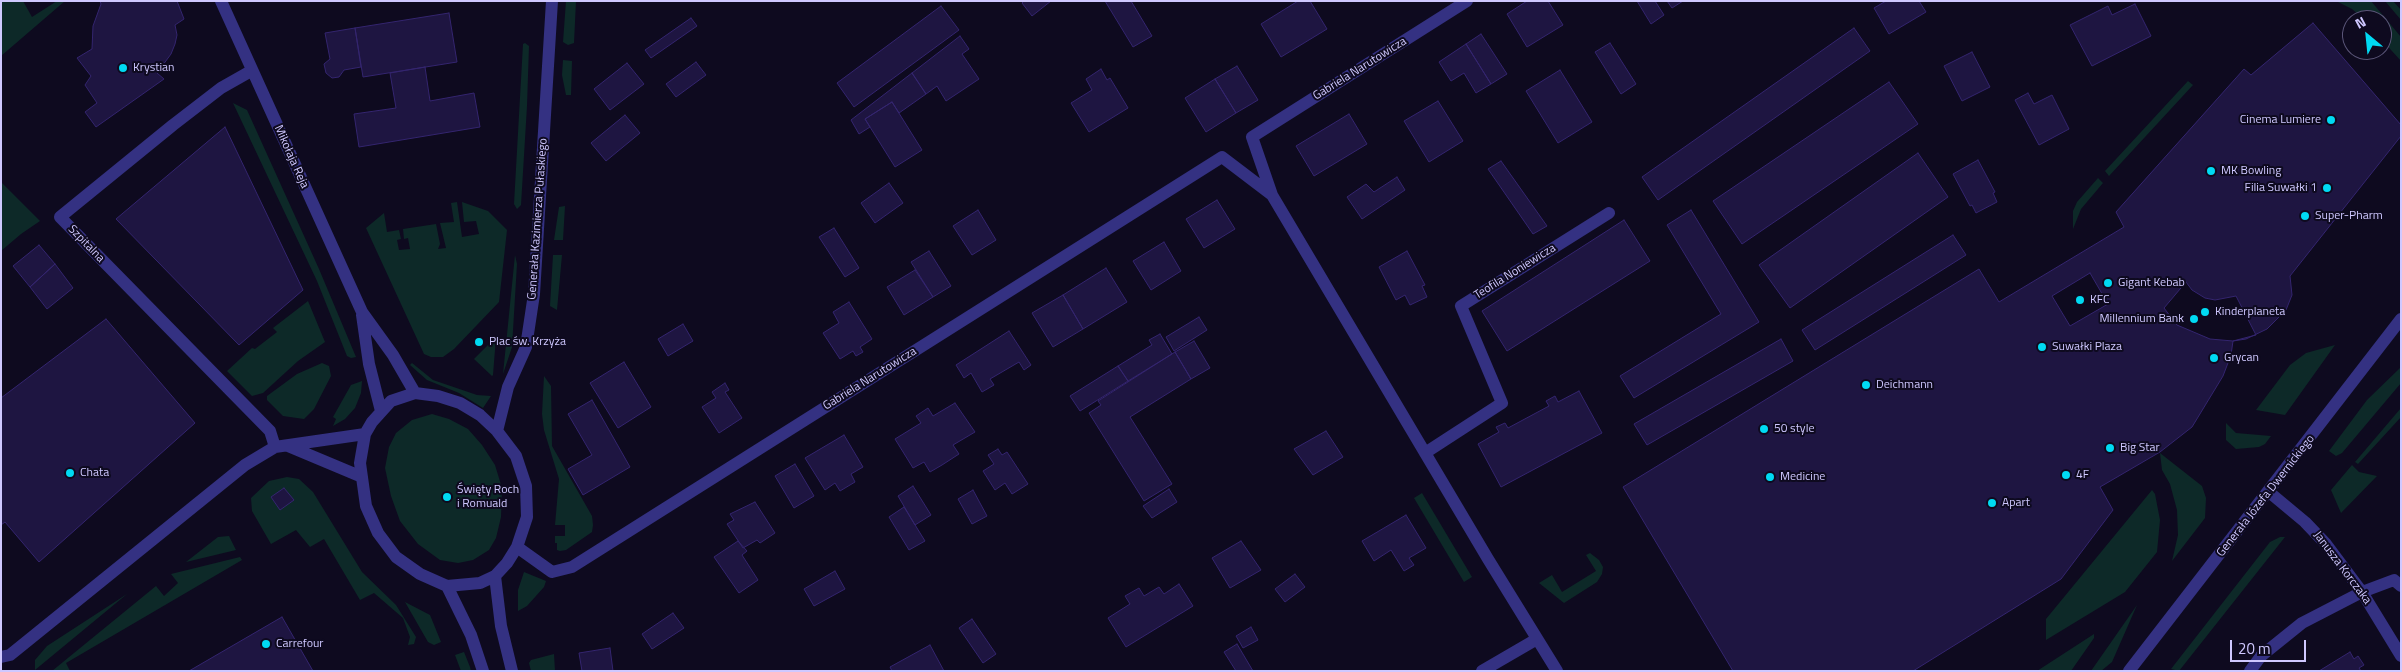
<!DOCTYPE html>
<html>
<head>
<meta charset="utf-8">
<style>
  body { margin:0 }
  #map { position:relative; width:2402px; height:672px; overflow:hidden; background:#0e0a1f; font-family:"Titillium Web",sans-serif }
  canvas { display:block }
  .frame { position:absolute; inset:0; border:2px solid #cfc8ff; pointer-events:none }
  .north { position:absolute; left:2342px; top:10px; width:50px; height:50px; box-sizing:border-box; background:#0e0a1f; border:1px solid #5b5679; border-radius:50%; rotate:332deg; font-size:14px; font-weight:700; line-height:20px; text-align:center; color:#cfc8ff }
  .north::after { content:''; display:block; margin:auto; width:18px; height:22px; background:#00daf3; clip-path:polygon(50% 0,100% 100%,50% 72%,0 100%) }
  .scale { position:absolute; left:2230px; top:640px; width:76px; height:22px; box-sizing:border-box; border:2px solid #cfc8ff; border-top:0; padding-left:6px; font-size:15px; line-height:18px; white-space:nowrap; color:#cfc8ff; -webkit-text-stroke:4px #0e0a1f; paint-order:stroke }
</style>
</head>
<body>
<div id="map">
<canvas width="2402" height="672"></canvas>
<div class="frame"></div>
<div class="north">N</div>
<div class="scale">20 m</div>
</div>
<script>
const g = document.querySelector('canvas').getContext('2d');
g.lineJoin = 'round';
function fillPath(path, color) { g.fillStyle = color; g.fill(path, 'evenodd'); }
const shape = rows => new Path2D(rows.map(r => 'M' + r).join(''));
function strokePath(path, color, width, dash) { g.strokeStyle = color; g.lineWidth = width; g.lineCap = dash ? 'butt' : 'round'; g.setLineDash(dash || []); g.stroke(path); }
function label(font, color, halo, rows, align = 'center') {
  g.font = font + ' "Titillium Web",sans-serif'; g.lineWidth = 4; g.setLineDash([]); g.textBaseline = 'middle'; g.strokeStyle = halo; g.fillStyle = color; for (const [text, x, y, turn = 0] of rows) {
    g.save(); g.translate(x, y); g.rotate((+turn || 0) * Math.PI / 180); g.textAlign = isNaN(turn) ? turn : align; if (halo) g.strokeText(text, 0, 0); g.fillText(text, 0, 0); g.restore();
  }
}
const green = shape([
  [1,1,23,1,32,17,57,1,65,1,1,56],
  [566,1,576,1,574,43,568,45,563,42],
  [2336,1,2371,1,2401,37,2401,61,2382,40,2382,20,2365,20,2352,9],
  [2385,1,2393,1,2401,10,2401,20],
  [525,43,529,46,527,106,521,205,517,209,514,204,523,44],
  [563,60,572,61,571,95,566,95,562,75],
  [2188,81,2193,85,2109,176,2105,171],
  [233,103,247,110,319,269,356,357,351,358,347,356,317,281],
  [2098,178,2103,183,2081,209,2073,229,2073,211,2077,202],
  [1,182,40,221,21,234,1,251],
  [457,202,462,237,479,234,476,221,464,222,462,202,488,211,507,230,499,302,454,349,443,357,431,357,424,354,366,228,384,213,387,232,399,230,401,239,397,240,399,250,410,249,408,238,404,239,403,229,436,224,440,244,438,249,446,248,440,223,454,222,451,203],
  [565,206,563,240,554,240,559,207],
  [515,255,517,264,512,347,503,374],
  [553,255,562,255,557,310,550,306],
  [308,301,325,342,298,361,263,393,252,396,227,371,252,348,255,349,277,332,273,328],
  [496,337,493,375,492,376,474,359],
  [2335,345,2285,415,2256,410,2290,365,2306,353],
  [322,363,329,366,331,376,314,409,304,419,283,416,267,400,267,396,297,374],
  [412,363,433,380,477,395,491,396,483,408,459,393,427,380,410,365],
  [2401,367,2401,383,2342,453,2336,456,2329,451,2367,400],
  [544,376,551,386,552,446,592,516,593,525,592,532,566,550,560,551,557,550,557,543,555,543,555,536,565,536,565,525,555,525,559,479,544,430,542,414],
  [362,381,361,393,355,408,345,419,333,426,336,419,333,417,351,385],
  [2401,408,2401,417,2358,464,2355,462],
  [432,414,449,419,468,429,482,445,495,465,502,488,501,517,496,538,489,550,473,560,458,563,440,560,418,544,400,521,391,496,385,468,389,447,396,433,412,420],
  [2226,423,2236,433,2271,436,2265,444,2259,447,2236,449,2226,440],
  [2160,453,2202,486,2206,498,2205,518,2172,561,2178,535,2177,510,2170,484,2162,470],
  [2352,465,2359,472,2377,476,2341,513,2331,490],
  [287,477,299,479,313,492,362,572,396,605,416,637,414,644,408,645,410,637,403,618,374,593,360,600,324,539,310,547,296,530,271,544,252,511,251,498,269,481],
  [2152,490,2155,494,2160,520,2157,552,2125,592,2046,640,2046,619],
  [1422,493,1472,577,1464,582,1414,498],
  [229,536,236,550,186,562,218,537],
  [2280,537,2285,537,2179,671,2171,669,2270,542],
  [1590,553,1599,560,1603,567,1602,574,1597,582,1564,603,1539,583,1552,575,1562,592,1596,571,1586,555],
  [240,557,242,560,66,663,70,671,52,671,156,586,164,596,178,583,171,574],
  [524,572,546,581,544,587,527,606,518,611,518,590],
  [127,594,35,670,35,660,47,646],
  [405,602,430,615,441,642,434,645,428,642],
  [2137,605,2112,662,2101,671,2091,671],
  [2094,634,2094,638,2071,671,2037,671],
  [464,652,470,667,471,671,461,671,455,655],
  [554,654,555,671,531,671,529,663,531,660]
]);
const building = shape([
  [100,1,177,1,184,19,175,25,177,35,175,44,171,54,157,73,164,79,96,127,85,112,97,103,85,85,91,76,77,58,92,49,93,26,101,4,100,1],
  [1024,1,1051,1,1032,16,1022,3,1024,1],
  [1105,1,1131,1,1152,36,1133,47,1105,1],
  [1298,1,1310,1,1327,29,1281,57,1261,24,1298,1],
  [1527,1,1548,1,1563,25,1527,47,1507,14,1527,1],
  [1637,1,1655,1,1664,15,1651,24,1637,1],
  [1667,1,1683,1,1672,8,1667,1],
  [1886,1,1919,1,1926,12,1889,34,1874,8,1886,1],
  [2135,4,2151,36,2092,66,2070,25,2108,6,2112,15,2135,4],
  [941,6,959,30,854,107,837,83,941,6],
  [449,13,457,62,363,77,355,28,449,13],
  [691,18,697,26,651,58,645,50,691,18],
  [2313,23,2401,125,2401,136,2290,276,2292,295,2286,310,2267,329,2246,339,2233,341,2231,355,2223,376,2192,427,2160,452,2100,487,2113,510,2061,579,1913,671,1733,671,1623,487,1979,269,1999,302,2124,227,2116,212,2244,69,2251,75,2313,23],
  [355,28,361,67,344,70,339,77,332,78,326,73,324,64,330,59,325,33,355,28],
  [1854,28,1870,51,1658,200,1642,177,1854,28],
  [1481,34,1507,74,1491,84,1466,44,1481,34],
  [960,36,969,49,962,54,979,79,946,101,937,86,926,94,912,73,960,36],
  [1610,43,1636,84,1621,94,1595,52,1610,43],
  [1466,44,1491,84,1476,93,1464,73,1451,81,1439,62,1466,44],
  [1972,52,1990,87,1962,101,1944,66,1972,52],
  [696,62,706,75,676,97,666,84,696,62],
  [627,63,644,84,610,110,594,89,627,63],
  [1237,66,1258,100,1236,113,1215,79,1237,66],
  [425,67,430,101,474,93,480,127,359,147,354,114,396,108,390,73,425,67],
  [1101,69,1107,80,1110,78,1128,108,1089,132,1071,103,1092,90,1086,79,1101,69],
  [1560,70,1592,122,1558,143,1526,91,1560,70],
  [912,73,926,94,899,113,892,102,865,119,870,127,859,134,851,120,912,73],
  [1215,79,1236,113,1206,132,1185,98,1215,79],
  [1889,82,1918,124,1742,244,1713,201,1889,82],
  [2028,93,2034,104,2052,95,2069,129,2039,145,2015,100,2028,93],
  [1438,101,1463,141,1429,162,1404,121,1438,101],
  [892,102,922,150,895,167,865,119,892,102],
  [1349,114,1367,144,1314,176,1296,146,1349,114],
  [625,115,640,133,606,161,591,143,625,115],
  [225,127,303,290,239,345,116,219,225,127],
  [1918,153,1948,197,1790,308,1759,265,1918,153],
  [1978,160,1995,192,1993,193,1997,202,1976,213,1972,205,1970,206,1953,174,1978,160],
  [1501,161,1547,226,1533,234,1488,169,1501,161],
  [1397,177,1405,190,1362,219,1347,197,1366,184,1374,192,1397,177],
  [889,183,903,203,875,223,861,203,889,183],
  [1217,200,1235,229,1204,248,1186,219,1217,200],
  [978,210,996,240,972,255,953,226,978,210],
  [1691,210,1759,322,1634,398,1620,376,1721,314,1667,225,1691,210],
  [1624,220,1650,261,1507,351,1482,311,1624,220],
  [834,228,859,268,845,277,819,237,834,228],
  [1953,235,1966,255,1815,350,1802,330,1953,235],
  [1164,242,1181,271,1151,290,1133,261,1164,242],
  [39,245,55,264,30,287,13,266,39,245],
  [929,251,951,286,933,297,911,262,929,251],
  [1407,251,1425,285,1422,286,1427,297,1410,305,1405,295,1396,300,1379,267,1407,251],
  [55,264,73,288,47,309,30,287,55,264],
  [1106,268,1127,302,1083,329,1063,295,1106,268],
  [915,270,933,297,904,315,887,287,915,270],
  [2090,273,2108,304,2070,326,2052,296,2090,273],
  [2186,282,2192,290,2205,298,2215,300,2236,296,2256,335,2233,341,2210,339,2177,325,2164,308,2186,282],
  [1063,295,1083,329,1053,347,1032,313,1063,295],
  [849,302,872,339,860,347,863,352,856,356,853,351,840,359,823,333,839,323,833,312,849,302],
  [1199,317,1207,330,1174,351,1166,337,1199,317],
  [106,319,195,423,39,562,5,522,1,525,1,398,106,319],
  [683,324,693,341,668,356,658,339,683,324],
  [1009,331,1031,365,1024,370,1019,362,990,379,994,385,982,392,971,373,964,378,956,365,1009,331],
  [1160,334,1172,354,1128,381,1118,366,1152,345,1149,340,1160,334],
  [1781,339,1793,361,1647,445,1634,424,1781,339],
  [1194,341,1210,368,1191,379,1175,352,1194,341],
  [1175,352,1191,379,1130,417,1172,484,1144,501,1089,413,1101,405,1098,401,1175,352],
  [624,362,651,407,618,428,590,383,624,362],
  [1118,366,1128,381,1080,411,1070,396,1118,366],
  [725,383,729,390,725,392,742,418,719,433,702,407,716,398,712,392,725,383],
  [1579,391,1602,433,1501,487,1478,444,1499,432,1496,427,1505,423,1508,428,1549,406,1546,401,1555,396,1558,402,1579,391],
  [592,400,630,467,583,495,568,469,592,455,568,414,592,400],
  [955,403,975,432,953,445,959,454,942,465,930,472,924,462,913,468,895,439,921,423,916,416,928,408,933,416,955,403],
  [1326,431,1343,457,1313,475,1294,449,1326,431],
  [844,435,863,467,851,474,855,482,840,491,835,483,825,490,805,458,844,435],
  [998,449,1002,455,1007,452,1028,484,1012,494,1005,483,995,490,983,471,994,464,988,455,998,449],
  [795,464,814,496,794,508,775,476,795,464],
  [913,486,931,515,915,525,898,496,913,486],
  [284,488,294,500,280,510,271,497,284,488],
  [1169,489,1177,502,1152,518,1143,506,1169,489],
  [973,490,987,516,972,524,958,499,973,490],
  [755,502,775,533,760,543,757,540,743,548,727,524,734,520,730,514,755,502],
  [904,507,925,541,909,550,889,517,904,507],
  [1406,515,1426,548,1409,558,1414,565,1404,571,1391,550,1374,561,1362,541,1406,515],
  [738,541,747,551,742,555,758,580,739,593,714,557,738,541],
  [1241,541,1261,570,1230,588,1212,558,1241,541],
  [835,571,845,589,814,606,804,589,835,571],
  [1295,574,1305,587,1285,602,1275,589,1295,574],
  [1179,584,1193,606,1126,647,1108,618,1130,604,1125,596,1139,588,1144,596,1159,587,1164,594,1179,584],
  [673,613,684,628,652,649,642,634,673,613],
  [282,617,313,671,189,671,282,617],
  [972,619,996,654,983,663,959,628,972,619],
  [1251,627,1258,640,1243,648,1236,636,1251,627],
  [1237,644,1253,671,1236,671,1224,652,1237,644],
  [930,645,944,671,892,671,890,667,930,645],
  [610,648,613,671,582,671,579,653,610,648],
  [2350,652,2354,659,2358,656,2364,665,2359,668,2361,671,2319,671,2350,652]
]);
const minor = shape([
  [221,1,362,312,393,355,415,393],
  [1467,1,1252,137,1272,195,1488,559,1557,671],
  [251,71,221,88,173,125,60,217,270,431,275,447],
  [362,315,369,364,381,411],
  [415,393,438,396,460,403,480,415,497,431,516,456,526,486,527,517,517,547,507,563,495,576,480,583,447,586,420,574,396,557,378,533,366,506,360,463,365,434,372,422,391,401,415,393],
  [497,431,508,387,526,347,534,294,552,1],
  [288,446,362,477],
  [1425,453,1502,403,1461,306,1609,213],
  [2269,492,2305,522,2326,544,2362,592,2401,656],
  [517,547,552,572,572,567,1222,157,1272,195],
  [495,576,501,626,512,671],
  [447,586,471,635,483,671],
  [1,657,10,655,245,465,275,447,365,434],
  [1482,671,1537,639],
  [2129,671,2401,319],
  [2250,671,2261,656,2302,623,2362,592,2394,580,2401,586]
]);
const markers = [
  [123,68,5,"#00daf3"],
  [2331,120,5,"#00daf3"],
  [2211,171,5,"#00daf3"],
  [2327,188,5,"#00daf3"],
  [2305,216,5,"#00daf3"],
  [2108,283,5,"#00daf3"],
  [2080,300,5,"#00daf3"],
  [2205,312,5,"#00daf3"],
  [2194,319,5,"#00daf3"],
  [479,342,5,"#00daf3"],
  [2042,347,5,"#00daf3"],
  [2214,358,5,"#00daf3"],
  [1866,385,5,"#00daf3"],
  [1764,429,5,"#00daf3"],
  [2110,448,5,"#00daf3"],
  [70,473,5,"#00daf3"],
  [2066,475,5,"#00daf3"],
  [1770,477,5,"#00daf3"],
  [447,497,5,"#00daf3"],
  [1992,503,5,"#00daf3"],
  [266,644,5,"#00daf3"]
];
const poiNames = [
  ["Krystian",133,68],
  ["Cinema Lumiere",2321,120,"right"],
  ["MK Bowling",2221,171],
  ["Filia Suwałki 1",2317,188,"right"],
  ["Super-Pharm",2315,216],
  ["Gigant Kebab",2118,283],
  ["KFC",2090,300],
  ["Kinderplaneta",2215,312],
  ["Millennium Bank",2184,319,"right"],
  ["Plac św. Krzyża",489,342],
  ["Suwałki Plaza",2052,347],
  ["Grycan",2224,358],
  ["Deichmann",1876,385],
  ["50 style",1774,429],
  ["Big Star",2120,448],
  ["Chata",80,473],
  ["4F",2076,475],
  ["Medicine",1780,477],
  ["Święty Roch",457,490],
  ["i Romuald",457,504],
  ["Apart",2002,503],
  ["Carrefour",276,644]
];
const streetNames = [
  ["Gabriela Narutowicza",1360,69,-32],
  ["Mikołaja Reja",291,157,66],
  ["Generała Kazimierza Pułaskiego",538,219,-86],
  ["Szpitalna",86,244,46],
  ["Teofila Noniewicza",1515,272,-32],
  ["Gabriela Narutowicza",870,379,-32],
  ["Generała Józefa Dwernickiego",2266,496,-52],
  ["Janusza Korczaka",2342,568,53]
];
fillPath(green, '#0d2928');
fillPath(building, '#1e1541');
strokePath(building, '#34256f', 1);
strokePath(minor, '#343182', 12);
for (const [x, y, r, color] of markers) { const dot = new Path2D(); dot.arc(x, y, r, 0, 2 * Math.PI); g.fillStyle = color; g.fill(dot); strokePath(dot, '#0e0a1f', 2); }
label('12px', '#cfc8ff', '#0e0a1f', poiNames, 'left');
label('12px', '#cfc8ff', '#0e0a1f', streetNames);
</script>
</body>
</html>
